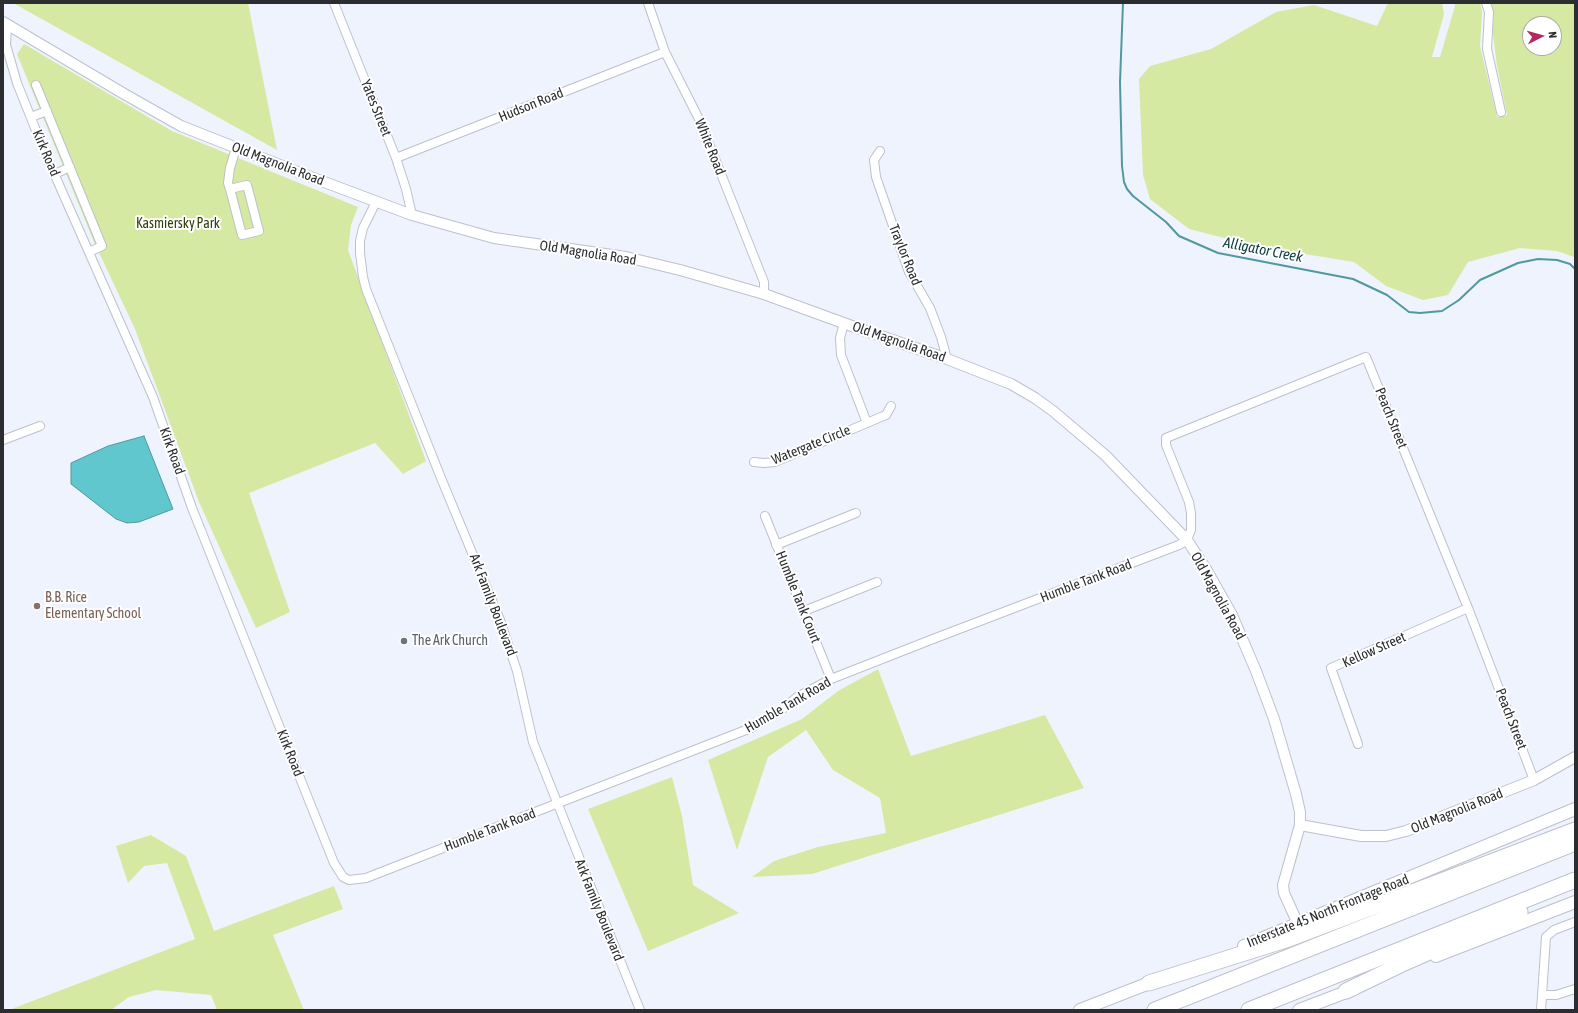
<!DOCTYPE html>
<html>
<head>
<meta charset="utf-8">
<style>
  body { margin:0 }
  #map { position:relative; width:1578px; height:1013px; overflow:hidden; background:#eff3fe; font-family:"Asap Condensed",sans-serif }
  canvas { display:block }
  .frame { position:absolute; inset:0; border:4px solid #2c2d31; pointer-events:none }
  .north { position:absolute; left:1522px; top:16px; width:40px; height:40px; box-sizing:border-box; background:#fff; border:1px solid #ababad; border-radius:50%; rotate:84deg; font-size:11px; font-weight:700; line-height:16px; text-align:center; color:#2c2d31 }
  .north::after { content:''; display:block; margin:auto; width:14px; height:18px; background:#b52961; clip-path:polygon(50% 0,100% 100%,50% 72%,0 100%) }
</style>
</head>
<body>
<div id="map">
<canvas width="1578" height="1013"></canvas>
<div class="frame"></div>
<div class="north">N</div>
</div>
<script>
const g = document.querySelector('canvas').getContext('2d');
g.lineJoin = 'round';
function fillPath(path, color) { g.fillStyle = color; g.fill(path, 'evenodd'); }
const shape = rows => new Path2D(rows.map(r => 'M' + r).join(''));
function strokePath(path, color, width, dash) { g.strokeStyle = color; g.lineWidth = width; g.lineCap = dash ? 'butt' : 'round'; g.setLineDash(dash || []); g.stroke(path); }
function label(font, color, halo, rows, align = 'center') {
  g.font = font + ' "Asap Condensed",sans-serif'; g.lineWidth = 4; g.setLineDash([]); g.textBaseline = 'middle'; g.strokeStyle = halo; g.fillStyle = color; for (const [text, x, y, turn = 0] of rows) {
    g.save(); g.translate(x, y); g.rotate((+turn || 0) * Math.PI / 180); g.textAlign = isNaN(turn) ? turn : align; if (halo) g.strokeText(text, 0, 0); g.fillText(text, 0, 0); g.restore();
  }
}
const green = shape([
  [13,3,248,3,277,150],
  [1388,3,1442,3,1444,14,1432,57,1440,57,1455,6,1455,3,1480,3,1482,12,1480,46,1497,117,1507,115,1497,66,1489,3,1574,3,1574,257,1557,251,1520,248,1468,262,1448,295,1423,300,1386,286,1354,262,1256,246,1189,229,1150,199,1143,175,1139,79,1150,66,1211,49,1276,12,1314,5,1377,26],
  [1530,24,1554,24,1554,48,1530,48],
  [24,44,172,131,358,207,351,225,348,250,426,461,403,474,375,443,249,493,290,612,256,628,199,502,135,329,94,242,17,54],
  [878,669,911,756,1045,715,1084,788,812,874,752,877,774,861,818,847,886,833,880,798,833,770,806,730,768,757,737,850,708,760,802,719,838,691],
  [672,777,682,816,693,885,739,913,648,951,588,809],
  [151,835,186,856,214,931,334,886,343,909,273,935,304,1010,217,1010,211,995,156,990,129,997,111,1010,9,1010,195,939,167,863,144,866,128,883,116,846]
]);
const water = shape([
  [144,436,173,509,139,522,127,523,116,519,71,484,71,463,108,446,144,436]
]);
const stream = shape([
  [1123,3,1120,82,1122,166,1124,182,1127,189,1133,196,1166,222,1179,236,1218,253,1353,279,1387,295,1409,312,1420,313,1442,311,1459,300,1480,280,1518,263,1538,259,1557,260,1570,264,1575,269]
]);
const minor = shape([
  [334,3,396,158,406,189,412,215],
  [648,3,665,52,700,121,764,282,764,294],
  [1486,3,1489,12,1487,49,1501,112],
  [7,25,6,45,17,83,45,153,153,397,192,508,334,863,343,877,349,880,366,878,751,728,784,708,797,697,831,679,933,639,1179,545,1187,540,1191,530,1191,513,1189,502,1166,445,1166,438,1366,357,1468,608,1534,780],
  [36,85,102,246,89,252],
  [31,117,47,111],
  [880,151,874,160,876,177,909,272,930,308,941,337,947,359],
  [396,158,665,52],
  [55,174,70,167],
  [230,189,247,185,259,231,242,235,230,189,228,183,230,168,236,148],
  [376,202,363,228,360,241,360,253,363,277,366,289,441,478,500,620,517,671,533,742,640,1010],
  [844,323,840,338,841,355,867,423],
  [3,440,40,426],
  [754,462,764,463,775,462,881,417,886,415,891,406],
  [765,516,831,679],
  [776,545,856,513],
  [804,611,877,582],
  [1358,744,1331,668,1468,608],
  [1543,995,1556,995,1575,989],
  [1541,1010,1546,937,1554,930,1575,922]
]);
const tertiary = shape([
  [3,22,126,95,181,126,295,171,412,215,494,238,626,257,680,270,764,294,849,325,947,359,1011,384,1035,398,1053,411,1105,455,1187,540,1206,569,1232,615,1256,671,1274,719,1296,794,1300,812,1300,825,1361,836,1386,836,1406,831,1534,780,1575,757],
  [1298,924,1284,893,1283,885,1300,825]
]);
const secondary = shape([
  [1244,946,1575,809],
  [1436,956,1575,902],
  [1080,1010,1157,980],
  [1299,1010,1354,989]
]);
const motorway = shape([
  [1149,983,1289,939,1575,830],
  [1346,991,1400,965,1520,912],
  [1155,1010,1575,843],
  [1249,1010,1575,880]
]);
const markers = [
  [37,606,4,"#8d6e63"],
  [404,641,4,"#6b7280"]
];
const streetNames = [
  ["Hudson Road",531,105,-22],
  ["Yates Street",376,108,68],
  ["White Road",710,147,68],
  ["Kirk Road",46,153,67],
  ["Old Magnolia Road",278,164,21],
  ["Old Magnolia Road",588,253,9],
  ["Traylor Road",905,255,68],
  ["Old Magnolia Road",899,342,19],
  ["Peach Street",1391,418,68],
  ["Watergate Circle",811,445,-22],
  ["Kirk Road",172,451,70],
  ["Humble Tank Road",1086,581,-21],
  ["Old Magnolia Road",1218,596,61],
  ["Humble Tank Court",798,597,68],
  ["Ark Family Boulevard",493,605,69],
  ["Kellow Street",1374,650,-24],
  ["Humble Tank Road",788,705,-30],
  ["Peach Street",1511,719,69],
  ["Kirk Road",290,753,68],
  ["Old Magnolia Road",1457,811,-22],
  ["Humble Tank Road",490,830,-21],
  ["Ark Family Boulevard",599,910,68],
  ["Interstate 45 North Frontage Road",1328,911,-22]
];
const parkNames = [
  ["Kasmiersky Park",178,224]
];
const educationNames = [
  ["B.B. Rice",45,598],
  ["Elementary School",45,614]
];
const worshipNames = [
  ["The Ark Church",412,641]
];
const waterNames = [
  ["Alligator Creek",1263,250,11]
];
fillPath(green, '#d5e9a2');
fillPath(water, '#5fc7cd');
strokePath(water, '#50999e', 1);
strokePath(stream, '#50999e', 2);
strokePath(minor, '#bdc1cb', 10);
strokePath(tertiary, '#bdc1cb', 12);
strokePath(secondary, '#bdc1cb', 14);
strokePath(motorway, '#bdc1cb', 17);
strokePath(minor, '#fff', 8);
strokePath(tertiary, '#fff', 10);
strokePath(secondary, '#fff', 12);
strokePath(motorway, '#fff', 15);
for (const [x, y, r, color] of markers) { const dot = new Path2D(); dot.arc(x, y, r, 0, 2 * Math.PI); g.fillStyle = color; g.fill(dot); strokePath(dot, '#fff', 1.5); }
label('14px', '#2c2d31', '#fff', streetNames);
label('14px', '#333e08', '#fff', parkNames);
label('14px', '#785e54', '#fff', educationNames, 'left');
label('14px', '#5b616d', '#fff', worshipNames, 'left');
label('italic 15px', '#0c3e41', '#fff', waterNames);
</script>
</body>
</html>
